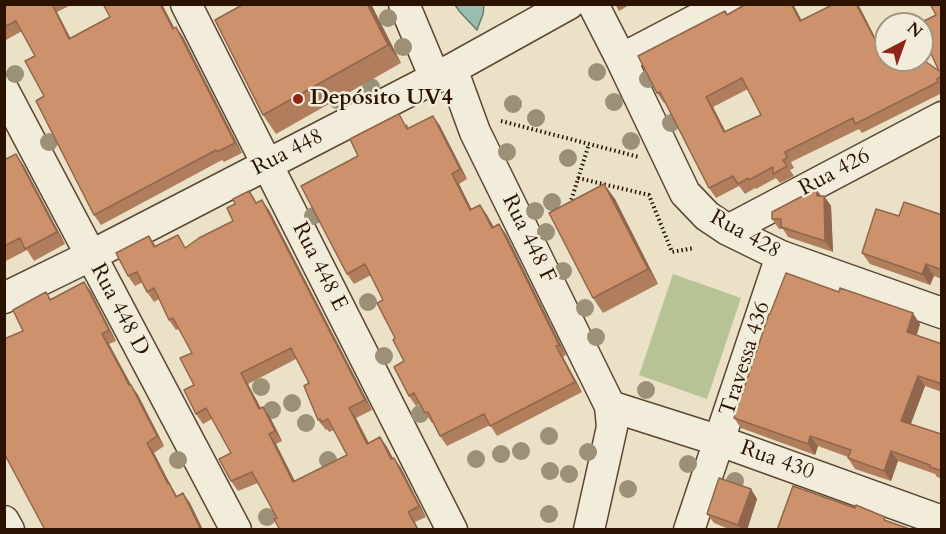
<!DOCTYPE html>
<html>
<head>
<meta charset="utf-8">
<style>
  body { margin:0 }
  #map { position:relative; width:946px; height:534px; overflow:hidden; background:#ebe1c6; font-family:Cardo,serif }
  canvas { display:block }
  .frame { position:absolute; inset:0; border:6px solid #2b1201; pointer-events:none }
  .north { position:absolute; left:874px; top:12px; width:60px; height:60px; box-sizing:border-box; background:#f2ecda; border:2px solid #a29583; border-radius:50%; rotate:41deg; font-size:16px; font-weight:700; line-height:24px; text-align:center; color:#2b1201 }
  .north::after { content:''; display:block; margin:auto; width:21px; height:27px; background:#8f2418; clip-path:polygon(50% 0,100% 100%,50% 72%,0 100%) }
</style>
</head>
<body>
<div id="map">
<canvas width="946" height="534"></canvas>
<div class="frame"></div>
<div class="north">N</div>
</div>
<script>
const g = document.querySelector('canvas').getContext('2d');
g.lineJoin = 'round';
function fillPath(path, color) { g.fillStyle = color; g.fill(path, 'evenodd'); }
const shape = rows => new Path2D(rows.map(r => 'M' + r).join(''));
function strokePath(path, color, width, dash) { g.strokeStyle = color; g.lineWidth = width; g.lineCap = dash ? 'butt' : 'round'; g.setLineDash(dash || []); g.stroke(path); }
function label(font, color, halo, rows, align = 'center') {
  g.font = font + ' Cardo,serif'; g.lineWidth = 5; g.setLineDash([]); g.textBaseline = 'middle'; g.strokeStyle = halo; g.fillStyle = color; for (const [text, x, y, turn = 0] of rows) {
    g.save(); g.translate(x, y); g.rotate((+turn || 0) * Math.PI / 180); g.textAlign = isNaN(turn) ? turn : align; if (halo) g.strokeText(text, 0, 0); g.fillText(text, 0, 0); g.restore();
  }
}
const green = shape([
  [673,274,741,298,707,399,639,375]
]);
const water = shape([
  [455,5,484,5,483,14,477,30,460,12,455,5]
]);
const path = shape([
  [501,121,639,157],
  [578,178,649,195,672,252,694,248],
  [570,204,589,144]
]);
const street = shape([
  [186,4,452,530],
  [404,4,435,78],
  [593,4,621,59,685,193,707,216,728,230,781,256,942,313],
  [621,59,726,4],
  [452,69,475,132,610,406,612,427,589,530],
  [4,91,236,530],
  [728,230,942,117],
  [4,298,90,256,452,69,569,4],
  [610,406,720,441,942,521],
  [4,521,9,530],
  [689,530,781,256]
]);
const trees = [
  [388,18],
  [403,47],
  [597,72],
  [15,74],
  [648,79],
  [371,87],
  [337,100],
  [614,102],
  [513,104],
  [536,118],
  [671,123],
  [631,141],
  [49,142],
  [507,152],
  [568,158],
  [552,202],
  [535,211],
  [313,216],
  [546,232],
  [563,271],
  [368,302],
  [585,308],
  [596,337],
  [384,356],
  [261,387],
  [646,390],
  [292,403],
  [272,410],
  [420,414],
  [306,423],
  [549,436],
  [521,451],
  [588,452],
  [501,454],
  [476,459],
  [178,460],
  [328,460],
  [688,464],
  [550,471],
  [569,474],
  [735,481],
  [628,489],
  [549,514],
  [267,517]
];
const wall = shape([
  [4,4,73,4,57,12,70,38,175,28,176,27,183,37,242,153,224,162,222,160,101,225,94,215,44,96,35,56,22,31,6,40,4,38],
  [371,4,401,63,276,134,263,115],
  [615,4,631,4,619,11],
  [746,4,793,4,802,21,834,4,861,4,859,6,880,47,939,71,936,15,942,4,942,93,862,133,859,129,791,162,794,168,790,170,794,176,780,183,776,178,756,189,755,188,745,194,739,186,716,198,709,188,665,103,664,103,657,93,725,11,728,14],
  [748,89,761,115,725,132,713,107],
  [433,116,440,126,467,179,459,184,471,209,480,205,487,215,494,227,506,234,566,355,563,357,582,392,497,436,490,425,447,446,440,436,433,423,432,423,420,404,416,406,409,396,404,361,395,338,383,300,371,275,354,284,347,274,358,156,407,124,409,129],
  [16,154,24,166,65,244,34,261,27,250,4,262,4,160],
  [604,184,615,199,658,284,603,313,593,298],
  [821,196,824,196,831,206,833,252,788,237,783,229,779,229,772,219],
  [257,203,269,210,372,410,356,418,369,443,380,437,387,447,393,458,394,458,401,468,426,517,415,522,277,518,258,483,238,491,231,481,231,453,212,419,203,424,196,414,192,353,179,329,176,330,169,320,159,299,154,302,147,292,143,282,135,286,128,276,149,236,156,246,186,247,233,221],
  [296,359,309,383,318,420,326,430,327,429,329,432,334,430,347,455,295,481,276,444,282,441,270,417,263,407,261,408,248,384],
  [942,215,942,279,934,276,930,285,870,264,862,253,899,216],
  [84,282,91,292,116,341,109,344,131,385,138,395,164,446,154,453,171,486,177,496,190,503,203,530,23,331,46,292,51,299],
  [920,324,917,335,942,344,942,392,925,386,911,424,941,434,942,433,942,479,937,477,935,474,898,461,891,481,855,469,848,458,848,457,818,446,815,455,741,428,734,418],
  [751,489,757,499,747,530,731,530,714,523,707,514]
]);
const shadedWall = shape([
  [52,4,57,12,76,49,69,39],
  [160,4,162,4,180,39,173,29],
  [367,4,371,4,401,63,388,45],
  [791,4,793,4,807,31,800,21],
  [856,4,858,4,885,57,879,47],
  [176,27,183,37,242,153,235,143],
  [706,97,713,107,731,142,724,132],
  [433,116,440,126,467,179,460,169],
  [16,154,24,166,65,244,57,232],
  [452,174,459,184,477,220,470,210],
  [604,184,615,199,658,284,648,269],
  [817,190,824,200,824,196,831,206,833,252,825,241,817,196],
  [262,200,269,210,372,410,365,400],
  [480,205,487,215,499,238,492,228],
  [499,224,506,234,566,355,559,345],
  [926,264,934,276,930,285,922,274],
  [84,282,91,292,116,341,109,330],
  [913,313,920,324,914,342,907,332],
  [102,334,109,344,135,392,131,385,138,395,164,446,157,436],
  [556,346,563,357,582,392,575,382],
  [241,373,248,384,266,419,259,409],
  [918,376,925,386,908,431,901,421],
  [263,407,270,417,282,441,275,431],
  [349,408,356,418,374,454,367,444],
  [269,434,276,444,300,492,293,482],
  [810,436,818,446,815,455,808,444],
  [380,437,387,447,398,469,391,459],
  [147,443,154,453,171,486,183,507,168,484],
  [891,451,898,461,891,481,884,471],
  [394,458,401,468,426,517,419,506],
  [751,489,757,499,747,530,742,530,738,525],
  [183,493,190,503,203,530,201,529],
  [408,512,415,522,419,530,418,530]
]);
const building = shape([
  [4,4,52,4,69,39,110,17,103,4,160,4,173,29,176,27,235,143,217,152,216,150,94,215,36,101,44,96,25,61,35,56,16,21,4,27,4,4],
  [244,4,367,4,388,45,263,115,215,20,244,4],
  [746,4,791,4,800,21,834,4,856,4,879,47,886,43,886,60,922,59,939,71,922,34,922,24,918,24,936,15,930,4,942,4,942,76,937,79,938,82,855,124,853,118,785,152,787,158,783,160,787,166,773,174,773,167,749,180,748,178,738,184,733,176,709,188,660,92,657,93,638,56,725,11,727,15,746,4],
  [742,78,761,115,724,132,706,97,742,78],
  [399,114,407,129,433,116,460,169,452,174,470,210,480,205,492,228,499,224,559,345,556,346,575,382,490,426,484,414,440,436,428,412,425,413,414,393,409,396,394,367,404,361,393,340,395,338,377,303,383,300,365,264,347,274,301,186,358,156,350,139,399,114],
  [16,154,57,232,25,249,20,238,4,246,4,160,16,154],
  [604,184,648,269,593,298,549,213,604,184],
  [814,190,817,190,817,196,824,196,825,241,781,227,781,219,772,219,772,212,814,190],
  [249,191,256,203,262,200,365,400,349,408,367,444,380,437,391,459,394,458,419,506,408,512,418,530,280,530,274,519,277,518,252,472,231,481,219,459,231,453,206,408,196,414,184,390,194,385,180,358,192,353,173,318,169,320,154,288,147,292,137,272,128,276,116,253,149,236,154,247,178,235,185,248,199,238,233,221,227,208,235,204,233,199,249,191],
  [291,348,309,383,304,386,318,420,320,419,322,422,328,419,347,455,293,482,269,434,275,431,263,407,259,409,241,373,291,348],
  [904,202,942,215,942,270,926,264,922,274,862,253,876,209,899,216,904,202],
  [786,273,839,292,840,288,913,313,907,332,942,344,942,384,918,376,901,421,941,434,942,433,942,471,930,467,930,465,891,451,884,471,848,458,851,450,810,436,808,444,734,418,769,314,770,314,786,273],
  [84,282,109,330,102,334,129,385,131,385,157,436,147,443,168,484,169,483,176,497,183,493,201,530,45,530,4,453,4,339,23,331,13,310,46,292,50,300,84,282],
  [719,478,751,489,738,525,707,514,719,478],
  [793,486,855,508,856,505,885,517,884,520,907,528,907,530,777,530,793,486]
]);
const markers = [
  [298,99,6,"#8f2418"]
];
const poiNames = [
  ["Depósito UV4",310,99]
];
const streetNames = [
  ["Rua 448",288,153,-27],
  ["Rua 426",835,173,-28],
  ["Rua 428",745,235,29],
  ["Rua 448 F",528,239,64],
  ["Rua 448 E",319,267,63],
  ["Rua 448 D",119,310,62],
  ["Travessa 436",746,359,-72],
  ["Rua 430",777,461,20]
];
fillPath(green, '#b7c395');
fillPath(water, '#99beb0');
strokePath(water, '#6d796a', 1.5);
strokePath(street, '#5b4632', 33);
strokePath(path, '#2b1201', 4, [1.5, 3]);
strokePath(street, '#f2ecda', 30);
g.fillStyle = '#9c9176';
for (const [x, y] of trees) { g.beginPath(); g.arc(x, y, 9, 0, 2 * Math.PI); g.fill(); }
fillPath(wall, '#b07e5d');
fillPath(shadedWall, '#90664c');
fillPath(building, '#cd926c');
strokePath(building, '#90664c', 1.5);
for (const [x, y, r, color] of markers) { const dot = new Path2D(); dot.arc(x, y, r, 0, 2 * Math.PI); g.fillStyle = color; g.fill(dot); strokePath(dot, '#f2ecda', 2); }
label('bold 22px', '#2b1201', '#f2ecda', poiNames, 'left');
label('22px', '#2b1201', '#f2ecda', streetNames);
</script>
</body>
</html>
